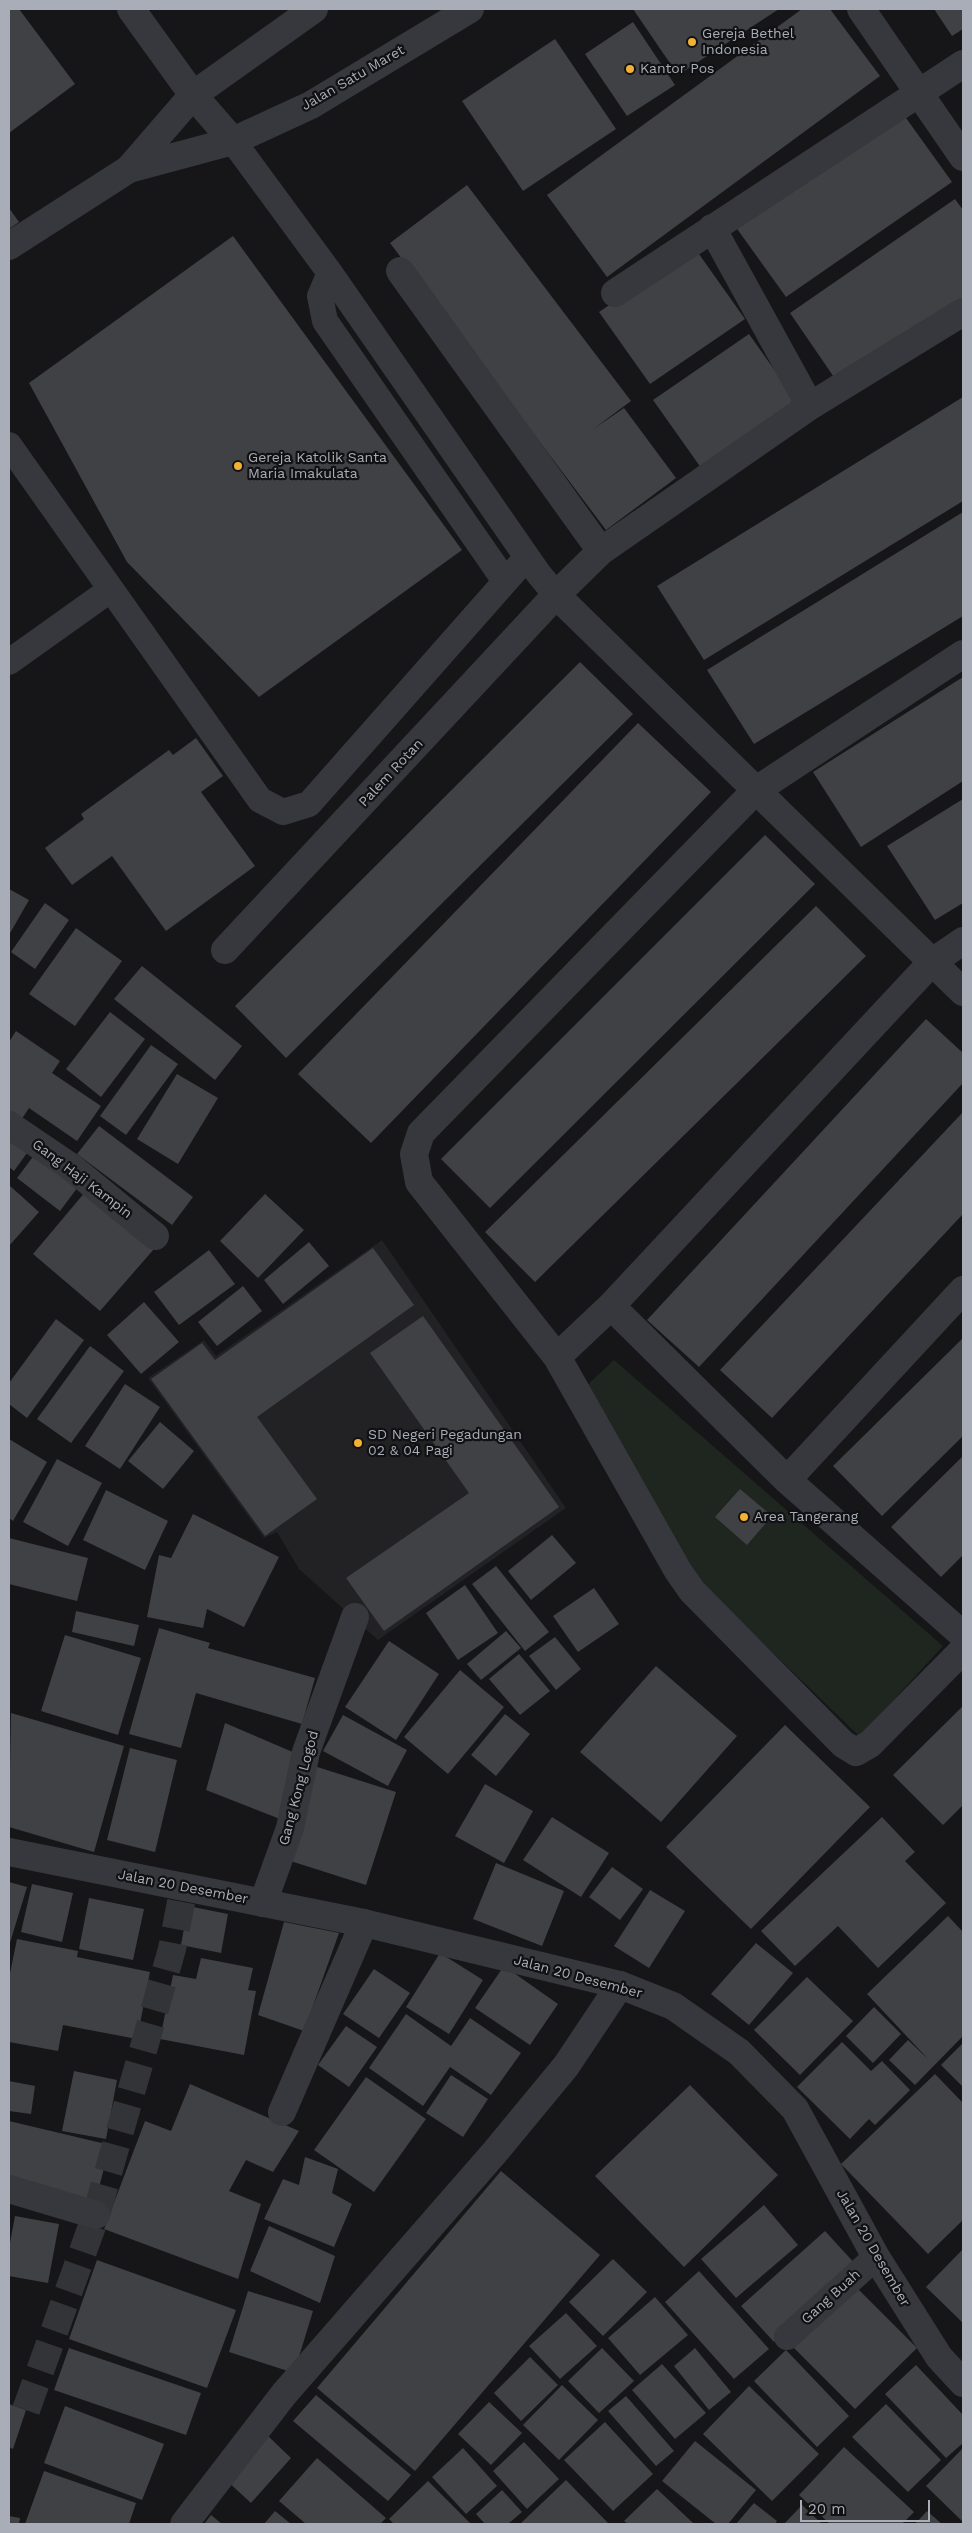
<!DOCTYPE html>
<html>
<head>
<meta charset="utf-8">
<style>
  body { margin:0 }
  #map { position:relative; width:972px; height:2533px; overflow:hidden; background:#161618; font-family:"Work Sans",sans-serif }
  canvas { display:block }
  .frame { position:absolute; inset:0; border:10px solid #a8adb8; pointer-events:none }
  .scale { position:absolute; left:800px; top:2500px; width:130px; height:22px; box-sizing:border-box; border:2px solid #a8adb8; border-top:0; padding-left:6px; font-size:15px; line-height:18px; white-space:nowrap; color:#a8adb8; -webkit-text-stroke:4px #111113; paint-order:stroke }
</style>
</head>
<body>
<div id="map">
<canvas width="972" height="2533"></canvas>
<div class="frame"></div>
<div class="scale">20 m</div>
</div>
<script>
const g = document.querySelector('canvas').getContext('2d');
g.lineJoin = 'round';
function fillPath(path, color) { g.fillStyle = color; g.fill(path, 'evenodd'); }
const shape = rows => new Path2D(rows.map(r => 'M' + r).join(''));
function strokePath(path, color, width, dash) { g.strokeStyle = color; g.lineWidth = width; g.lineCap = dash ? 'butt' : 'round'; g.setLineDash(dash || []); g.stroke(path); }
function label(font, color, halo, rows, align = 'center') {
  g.font = font + ' "Work Sans",sans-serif'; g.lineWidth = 4.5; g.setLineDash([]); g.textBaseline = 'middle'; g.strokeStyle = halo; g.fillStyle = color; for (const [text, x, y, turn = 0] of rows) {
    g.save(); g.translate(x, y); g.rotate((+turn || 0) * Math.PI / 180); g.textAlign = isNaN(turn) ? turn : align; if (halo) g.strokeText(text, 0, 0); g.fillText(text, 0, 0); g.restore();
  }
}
const built = shape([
  [382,1240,566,1508,378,1640,299,1569,277,1532,264,1538,148,1378,204,1340,216,1356]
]);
const green = shape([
  [614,1360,943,1646,860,1737,682,1565,581,1391]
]);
const building = shape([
  [9,9,19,9,75,84,9,133],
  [633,9,779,9,678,75],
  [802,9,830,9,880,76,607,277,547,195],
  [934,9,963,9,963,29,952,36],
  [633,22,675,85,627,116,585,54],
  [555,39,616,129,523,191,462,101],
  [901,111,952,182,786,297,735,226],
  [467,185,631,401,592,430,624,408,676,478,606,530,390,243],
  [955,199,963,210,963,301,840,386,790,313],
  [9,208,19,222,9,229],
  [233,236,462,550,259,697,127,562,29,383],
  [694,247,745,319,650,384,599,312],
  [749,334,800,406,704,472,653,400],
  [963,397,963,501,704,660,657,586],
  [963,512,963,616,754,744,707,670],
  [580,662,633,714,286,1058,235,1006],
  [963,677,963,781,861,847,813,772],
  [638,723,711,792,371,1143,298,1074],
  [196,738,223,776,201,792,255,866,166,931,112,856,72,885,45,848,84,819,81,814,169,750,173,755],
  [963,799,963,903,935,920,887,846],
  [765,835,815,884,490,1208,441,1159],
  [9,889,29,900,9,935],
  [45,903,69,920,35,969,11,952],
  [816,906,866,956,535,1282,485,1232],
  [76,928,122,961,75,1026,29,994],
  [142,966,242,1046,215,1080,114,999],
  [110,1012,145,1039,101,1097,66,1069],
  [926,1019,963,1053,963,1083,699,1367,647,1320],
  [16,1031,60,1061,52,1073,101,1106,77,1141,29,1108,19,1123,9,1115,9,1042],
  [151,1045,178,1064,126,1135,100,1116],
  [177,1074,218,1098,178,1164,137,1139],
  [963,1112,963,1214,772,1418,720,1370],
  [99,1126,193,1197,172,1225,77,1154],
  [9,1139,27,1153,14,1171,9,1167],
  [35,1154,78,1187,60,1211,17,1178],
  [9,1185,39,1212,9,1246],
  [86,1191,154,1249,100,1311,33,1254],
  [265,1194,304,1230,258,1278,220,1241],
  [309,1242,329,1266,283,1304,264,1280],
  [373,1248,414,1305,257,1417,317,1499,265,1536,151,1379,202,1343,215,1360],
  [209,1250,235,1284,179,1325,154,1292],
  [243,1286,262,1311,217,1346,198,1322],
  [144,1302,179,1342,141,1374,107,1335],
  [423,1316,559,1507,384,1631,346,1578,469,1493,370,1353],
  [56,1319,84,1340,27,1418,9,1404,9,1383],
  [963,1338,963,1436,882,1516,833,1466],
  [90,1346,124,1371,71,1443,37,1419],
  [125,1384,160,1407,120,1469,85,1446],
  [160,1422,194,1451,163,1489,128,1461],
  [9,1439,47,1462,13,1521,9,1518],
  [963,1456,963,1555,941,1577,891,1527],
  [57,1459,102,1483,68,1546,23,1522],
  [740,1489,772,1516,747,1545,715,1517],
  [106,1490,168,1521,145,1570,83,1540],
  [193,1514,279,1557,244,1627,207,1609,203,1628,147,1617,159,1555,171,1558],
  [552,1535,576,1563,531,1600,508,1571],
  [9,1538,88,1558,77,1601,9,1584],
  [496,1566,549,1632,525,1651,472,1584],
  [465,1585,498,1633,458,1660,426,1613],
  [594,1588,619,1624,578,1652,553,1616],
  [76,1611,139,1625,134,1646,72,1632],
  [159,1628,210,1643,208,1648,315,1678,302,1724,196,1693,181,1748,129,1734],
  [506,1631,521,1648,481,1680,467,1664],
  [65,1635,141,1658,118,1735,41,1711],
  [555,1637,581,1669,556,1690,529,1656],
  [389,1641,439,1674,396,1740,345,1707],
  [519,1654,550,1691,520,1715,489,1679],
  [656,1666,737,1736,661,1822,580,1752],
  [460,1670,504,1707,448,1774,404,1737],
  [963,1706,963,1805,943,1825,893,1775],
  [11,1713,124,1746,94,1852,9,1827],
  [505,1714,530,1734,496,1776,471,1755],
  [343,1715,407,1750,388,1786,323,1751],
  [225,1723,295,1753,280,1819,206,1790],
  [785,1725,870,1807,751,1929,666,1847],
  [130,1748,177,1760,155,1852,107,1840],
  [311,1765,396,1792,366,1885,281,1858],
  [485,1784,533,1811,504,1863,455,1836],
  [552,1817,609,1853,581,1897,523,1860],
  [882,1817,915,1852,905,1861,946,1903,878,1968,838,1926,795,1966,761,1931],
  [496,1863,564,1891,542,1946,473,1919],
  [612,1867,643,1889,620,1920,589,1897],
  [9,1882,27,1887,9,1946],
  [32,1884,73,1893,62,1942,21,1932],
  [650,1890,685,1911,649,1968,614,1946],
  [89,1898,144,1909,133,1960,79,1949],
  [188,1906,228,1914,221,1953,181,1945],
  [948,1916,963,1932,963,2036,915,2085,889,2060,908,2040,929,2060,867,1994],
  [284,1922,339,1933,304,2031,258,2015],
  [17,1939,78,1951,77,1957,150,1972,137,2039,63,2025,58,2051,9,2042,9,1978],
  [756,1943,793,1973,749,2025,711,1994],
  [440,1953,483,1980,449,2034,406,2007],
  [201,1958,253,1968,248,1990,256,1991,244,2055,160,2039,173,1975,196,1979],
  [504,1966,558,2004,530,2045,475,2008],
  [374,1969,410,1993,379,2038,343,2014],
  [807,1977,853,2021,800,2075,754,2030],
  [874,2007,901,2034,873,2063,846,2036],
  [406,2014,451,2046,470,2018,521,2053,491,2095,450,2067,423,2106,369,2068],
  [346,2026,377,2047,349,2087,318,2065],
  [842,2042,871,2071,882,2061,910,2090,875,2125,869,2119,850,2139,797,2087],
  [963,2043,963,2087,941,2065],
  [74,2071,117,2080,106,2139,62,2131],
  [935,2074,963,2103,963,2220,928,2254,841,2164],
  [451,2075,488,2099,463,2137,426,2113],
  [366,2077,426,2119,374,2192,314,2150],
  [9,2081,35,2086,31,2114,9,2111],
  [190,2084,299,2131,273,2172,246,2160,229,2191,261,2204,238,2279,104,2229,145,2121,171,2131],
  [690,2085,778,2175,684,2267,595,2176],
  [9,2121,110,2145,95,2203,9,2182],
  [305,2157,338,2169,332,2193,352,2204,334,2247,264,2219,283,2179,299,2185],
  [501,2171,600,2255,415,2471,317,2388],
  [764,2205,798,2245,736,2298,701,2259],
  [15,2216,59,2224,48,2283,9,2276,9,2248],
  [269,2226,335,2256,320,2303,250,2271],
  [825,2231,858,2267,774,2342,741,2306],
  [963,2249,963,2323,926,2287],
  [613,2259,647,2292,603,2336,569,2302],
  [97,2260,236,2310,207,2388,69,2339],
  [699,2271,769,2349,734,2379,665,2302],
  [853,2284,917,2348,855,2409,791,2345],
  [248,2291,313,2311,294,2373,229,2352],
  [655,2297,688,2335,640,2375,608,2338],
  [566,2313,597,2346,560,2379,529,2346],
  [69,2348,201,2393,186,2435,54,2390],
  [602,2348,634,2381,599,2413,568,2381],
  [695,2348,731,2392,709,2410,674,2366],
  [786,2350,849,2416,817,2447,754,2381],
  [530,2357,558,2385,521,2421,494,2393],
  [662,2364,706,2413,675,2439,632,2390],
  [916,2365,963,2415,963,2443,946,2458,885,2394],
  [562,2385,598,2420,559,2460,523,2425],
  [749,2386,819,2454,772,2501,703,2434],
  [316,2395,411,2475,388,2501,293,2421],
  [626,2396,674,2451,656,2466,608,2411],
  [489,2402,522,2433,491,2465,458,2434],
  [9,2404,26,2410,13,2449,9,2447],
  [886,2404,941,2460,908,2492,852,2437],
  [65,2406,164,2444,142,2500,44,2463],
  [605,2422,653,2474,613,2511,564,2460],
  [267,2435,291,2458,251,2503,226,2480],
  [695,2441,756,2490,728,2524,716,2524,662,2481],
  [524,2442,559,2479,527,2509,493,2471],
  [844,2447,914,2512,902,2524,830,2524,799,2495],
  [463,2448,497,2486,466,2514,432,2477],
  [963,2448,963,2522,926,2486],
  [317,2458,386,2518,380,2524,306,2524,279,2501],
  [44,2471,136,2503,129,2524,25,2524],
  [566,2480,609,2524,520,2524],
  [428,2481,471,2524,394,2524,389,2519],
  [657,2489,693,2523,692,2524,628,2524,624,2521],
  [502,2490,522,2512,508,2524,485,2524,476,2514],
  [754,2503,777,2521,775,2524,736,2524],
  [802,2505,822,2524,784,2524],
  [275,2511,291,2524,264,2524],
  [927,2511,942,2524,915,2524],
  [211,2515,222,2524,204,2524],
  [9,2516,20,2518,19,2524,9,2524]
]);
const minorTunnel = shape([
  [26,2410,96,2215,172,1949,184,1887]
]);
const service = shape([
  [233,141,330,273,538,573,556,595],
  [330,273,320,296,325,321,505,581],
  [9,445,260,800,283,812,309,804,527,557],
  [9,662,110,590],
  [787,2337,876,2257]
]);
const minor = shape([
  [131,9,193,95,233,141],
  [861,9,963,157],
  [712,228,810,406],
  [400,271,601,551],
  [615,293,963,64],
  [556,595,963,992],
  [963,654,755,791,421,1133,414,1154,419,1182,557,1357,678,1571,692,1591,843,1744,856,1752,870,1744,963,1650],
  [225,950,556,595,601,551,810,406,963,312],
  [9,1125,71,1167,155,1236],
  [611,1306,787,1480,963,1635],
  [557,1357,611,1306,932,962,963,941],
  [787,1480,963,1290],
  [263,1903,290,1828,306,1752,355,1617],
  [282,2112,364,1923],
  [9,2189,96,2215],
  [184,2524,284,2394,495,2152,566,2066,620,1985]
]);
const tertiary = shape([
  [129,169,233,141,311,105,470,9],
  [9,246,129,169,193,95,314,9],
  [9,1852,364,1923,620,1985,673,2006,739,2052,795,2109,876,2257,939,2357,963,2383]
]);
const markers = [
  [692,42,5,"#f2b134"],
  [630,69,5,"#f2b134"],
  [238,466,5,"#f2b134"],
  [358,1443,5,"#f2b134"],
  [744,1517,5,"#f2b134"]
];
const poiNames = [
  ["Gereja Bethel",702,34],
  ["Indonesia",702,50],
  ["Kantor Pos",640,69],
  ["Gereja Katolik Santa",248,458],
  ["Maria Imakulata",248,474],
  ["SD Negeri Pegadungan",368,1435],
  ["02 & 04 Pagi",368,1451],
  ["Area Tangerang",754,1517]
];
const streetNames = [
  ["Jalan Satu Maret",353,78,-30],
  ["Palem Rotan",391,773,-47],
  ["Gang Haji Kampin",82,1179,37],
  ["Gang Kong Logod",299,1788,-75],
  ["Jalan 20 Desember",183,1887,11],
  ["Jalan 20 Desember",578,1977,15],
  ["Jalan 20 Desember",873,2248,60],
  ["Gang Buah",831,2297,-42]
];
fillPath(built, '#222225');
fillPath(green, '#1e261f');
fillPath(building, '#404145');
strokePath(minorTunnel, '#333438', 28, [28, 14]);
strokePath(service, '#37383d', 26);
strokePath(minor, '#37383d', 28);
strokePath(tertiary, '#37383d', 28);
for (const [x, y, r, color] of markers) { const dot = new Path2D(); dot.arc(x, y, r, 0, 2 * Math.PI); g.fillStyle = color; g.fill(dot); strokePath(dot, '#111113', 2); }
label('14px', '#a8adb8', '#111113', poiNames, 'left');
label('14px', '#a8adb8', '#111113', streetNames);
</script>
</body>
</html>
